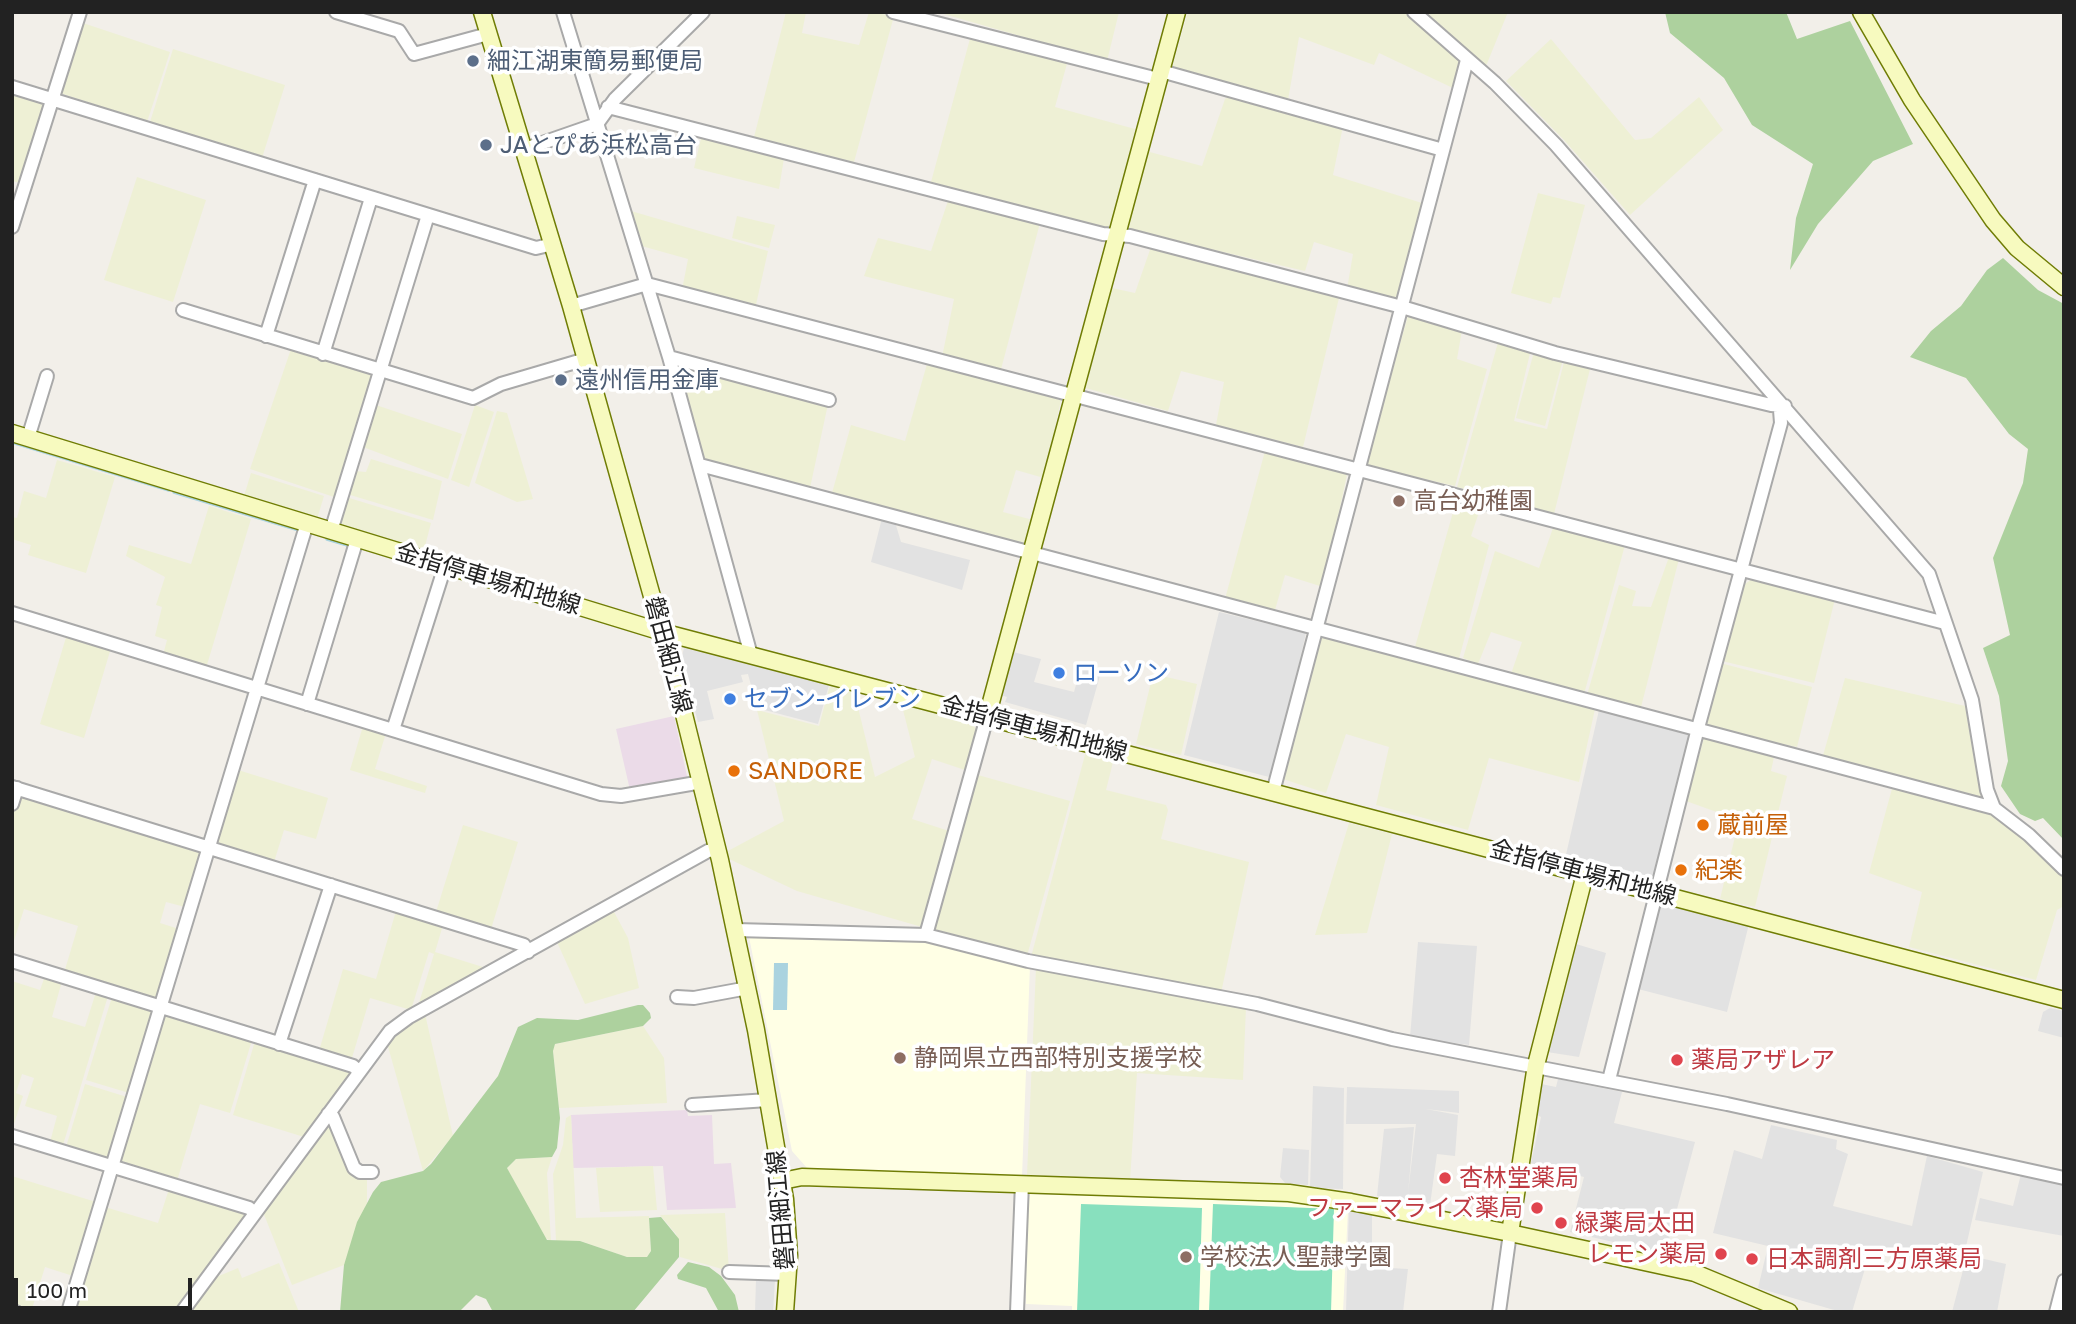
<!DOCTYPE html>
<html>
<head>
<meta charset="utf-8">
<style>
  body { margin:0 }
  #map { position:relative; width:2076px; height:1324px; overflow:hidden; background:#f2efe9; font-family:"Golos Text",sans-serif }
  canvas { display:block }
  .frame { position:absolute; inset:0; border:14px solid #222; pointer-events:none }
  .scale { position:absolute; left:14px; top:1278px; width:178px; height:32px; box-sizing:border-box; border:4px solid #222; border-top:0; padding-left:9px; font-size:21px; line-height:24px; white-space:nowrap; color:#222; -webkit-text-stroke:5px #fff; paint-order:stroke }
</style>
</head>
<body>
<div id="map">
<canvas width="2076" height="1324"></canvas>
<div class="frame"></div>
<div class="scale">100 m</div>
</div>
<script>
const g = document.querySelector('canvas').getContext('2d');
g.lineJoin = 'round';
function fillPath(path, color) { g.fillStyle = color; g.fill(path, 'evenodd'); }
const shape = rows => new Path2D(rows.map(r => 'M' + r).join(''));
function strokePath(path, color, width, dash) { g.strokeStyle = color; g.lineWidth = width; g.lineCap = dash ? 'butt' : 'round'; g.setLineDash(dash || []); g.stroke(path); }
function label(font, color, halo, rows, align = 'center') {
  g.font = font + ' "Golos Text","Noto Sans JP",sans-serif'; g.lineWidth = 7; g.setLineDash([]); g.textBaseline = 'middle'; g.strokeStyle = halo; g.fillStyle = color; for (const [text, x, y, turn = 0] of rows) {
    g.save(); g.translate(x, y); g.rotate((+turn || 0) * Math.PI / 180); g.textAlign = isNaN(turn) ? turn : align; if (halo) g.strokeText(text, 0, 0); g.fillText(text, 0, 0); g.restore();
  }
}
const industrial = shape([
  [674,716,688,781,630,790,616,729],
  [687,1110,688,1116,712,1115,714,1164,731,1163,736,1208,667,1210,663,1166,573,1168,571,1115]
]);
const education = shape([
  [748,932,926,939,1030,965,1022,1177,807,1168,792,1151],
  [1026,1194,1294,1201,1348,1209,1343,1312,1072,1312,1072,1306,1026,1304]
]);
const farmland = shape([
  [786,12,806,12,802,33,859,45,869,12,894,16,854,162,754,137],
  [937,12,1119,12,1107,61],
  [1188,12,1406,12,1459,60,1455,89,1379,53,1374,65,1299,37,1288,100,1172,68],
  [1426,12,1508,12,1486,66],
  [83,23,170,52,147,122,60,93],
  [971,35,1068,60,1055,107,1135,129,1111,231,931,182],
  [1551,39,1635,140,1651,138,1699,97,1723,130,1630,215,1564,140,1506,81],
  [173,49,285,85,262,158,150,122],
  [12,93,44,102,20,183,12,181],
  [1231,95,1343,126,1333,175,1422,203,1399,296,1393,301,1347,289,1353,254,1314,242,1305,271,1124,229,1146,151,1202,166,1225,99],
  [702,134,784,158,779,189,694,168],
  [137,177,206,200,173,302,104,280],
  [1538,193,1585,205,1560,298,1553,297,1551,304,1511,293],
  [948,201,1040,223,1000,373,942,357,954,299,864,276,878,238,931,251],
  [631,211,768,251,755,309,682,290,688,259,638,245],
  [737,216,775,225,769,248,732,238],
  [1151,247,1339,298,1303,447,1216,425,1224,382,1181,371,1168,411,1082,387,1112,288,1135,293],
  [1408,316,1462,330,1457,359,1487,369,1455,486,1368,466,1366,462],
  [1499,339,1531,349,1514,421,1547,429,1565,358,1591,365,1554,514,1457,487],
  [1535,348,1564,356,1545,426,1516,418],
  [291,349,375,374,337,498,250,469],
  [680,364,828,404,810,488,703,462],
  [927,364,1061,400,1044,478,1016,470,1003,512,1033,520,1024,547,832,493,851,425,905,441],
  [376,405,462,434,448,479,363,447],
  [475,405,494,412,469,487,451,480],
  [497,411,507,413,533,499,517,502,475,483],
  [1265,451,1348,470,1323,587,1285,575,1275,610,1225,599],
  [371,459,442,481,433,520,347,494,355,471,366,472],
  [57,460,115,477,86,573,28,555,31,545,12,539,12,517,17,518,24,491,46,498],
  [251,473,324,496,317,519,244,496],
  [346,497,431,523,424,550,340,524],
  [1457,498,1480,509,1471,536,1489,545,1459,659,1415,647],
  [209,506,251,519,206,668,163,655,167,640,155,636,162,607,156,605,165,577,126,556,129,545,191,564],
  [1554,525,1625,545,1584,694,1511,674,1522,642,1491,632,1478,664,1463,658,1495,551,1539,568],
  [1669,557,1679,559,1641,707,1587,695,1619,585,1636,591,1632,606,1651,607],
  [1752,579,1835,599,1814,683,1722,661,1745,584],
  [67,634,111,648,84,738,40,724],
  [1324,636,1595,709,1579,782,1489,758,1468,830,1376,805,1389,747,1346,734,1326,793,1283,779,1318,639],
  [1720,663,1812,687,1797,747,1707,728,1704,723],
  [1153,674,1197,684,1181,755,1136,744],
  [1845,678,1965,706,1981,797,1822,759],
  [830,685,854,691,875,777,915,757,901,702,971,721,976,729,965,770,932,759,912,819,949,831,922,927,797,891,727,858,726,852,784,821,757,710,819,726],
  [363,726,386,733,375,769,427,786,425,793,350,770],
  [1704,738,1774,757,1771,771,1787,776,1755,907,1720,899,1739,820,1686,801],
  [1086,751,1114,758,1106,790,1166,805,1168,810,1161,839,1249,862,1221,993,1031,957],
  [238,770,328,798,316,839,284,830,274,862,218,845,216,841],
  [978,775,1070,801,1027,956,934,929],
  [1893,785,1990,812,2017,832,2064,877,2064,906,2057,910,2036,980,1909,947,1922,892,1869,873],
  [21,795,200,850,201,854,185,907,166,902,160,923,179,929,157,998,154,1000,64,973,78,926,24,909,12,947,12,816],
  [1349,823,1392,834,1367,933,1315,935],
  [463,825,518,842,491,929,436,912],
  [613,910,628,938,639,988,585,1004,557,942],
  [396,911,443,925,435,952,486,968,418,1006,434,954,429,952,411,1010,370,998,351,1061,319,1051,343,969,376,979],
  [1036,968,1246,1007,1243,1080,1137,1073,1130,1181,1027,1175],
  [45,976,62,981,52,1017,85,1027,96,992,108,996,63,1145,50,1142,57,1116,25,1106,34,1078,22,1074,16,1093,23,1096,12,1130,12,981,40,990],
  [112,997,151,1009,153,1012,129,1093,86,1080],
  [167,1014,252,1040,230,1113,200,1104,177,1181,119,1160,163,1015],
  [425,1014,453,1136,423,1171,387,1043,402,1028],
  [643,1026,664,1058,667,1103,559,1108,553,1050,555,1044],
  [255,1041,349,1070,351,1074,304,1137,233,1115],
  [85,1084,127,1097,109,1157,106,1159,66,1147],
  [571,1115,576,1218,649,1216,651,1251,647,1257,627,1257,580,1241,556,1241,553,1174,563,1145,566,1118],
  [330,1121,367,1177,367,1203,344,1265,292,1285,263,1212],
  [552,1157,547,1173,551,1241,543,1237,507,1168,516,1159],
  [653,1166,657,1210,600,1212,596,1168],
  [12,1176,96,1202,73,1276,45,1267,31,1312,12,1306],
  [169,1189,244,1213,246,1217,176,1312,73,1312,105,1207,158,1223],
  [725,1213,729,1271,680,1257,676,1234,660,1215],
  [279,1263,299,1312,189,1312,214,1278,238,1268,242,1278]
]);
const forest = shape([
  [1665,12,1786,12,1797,39,1850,21,1913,144,1873,161,1818,224,1790,270,1796,218,1813,164,1752,125,1724,78,1670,33],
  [2003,258,2038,290,2064,304,2064,840,2043,818,2035,821,2020,814,2001,786,2008,761,1999,696,1983,648,2010,635,1993,558,2023,483,2028,449,2009,434,1966,378,1910,357,1931,331,1961,306,1987,270],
  [638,1005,643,1005,650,1013,651,1018,643,1026,555,1044,553,1051,560,1118,557,1148,552,1157,516,1159,507,1168,547,1240,580,1241,627,1257,647,1257,651,1251,649,1218,661,1217,679,1239,679,1257,633,1312,493,1312,486,1299,476,1295,459,1312,340,1312,344,1265,357,1222,373,1192,381,1182,423,1171,431,1164,498,1076,518,1027,537,1018,578,1020],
  [688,1262,709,1267,721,1276,735,1295,739,1312,719,1312,706,1288,678,1279,677,1275]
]);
const pitch = shape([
  [1081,1204,1202,1208,1199,1312,1077,1312],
  [1213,1204,1334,1209,1331,1312,1209,1312]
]);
const parking = shape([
  [882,518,895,522,901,542,970,560,962,590,871,562],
  [1219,612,1306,633,1273,778,1184,755],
  [684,648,829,685,818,724,757,708,748,674,741,675,743,682,707,691,714,719,698,722,681,660],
  [1013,652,1041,659,1034,682,1074,692,1081,667,1101,672,1086,725,1005,702,1007,697,1001,695],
  [1599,710,1690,733,1654,883,1565,859],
  [1660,901,1749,924,1727,1012,1638,989],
  [1418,942,1477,946,1469,1045,1410,1037],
  [1576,944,1606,953,1579,1057,1547,1052],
  [2050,1008,2064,1011,2064,1038,2038,1031,2043,1012],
  [1558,1079,1622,1092,1614,1123,1695,1142,1665,1254,1570,1232,1584,1177,1531,1163,1541,1117,1535,1114,1541,1084,1556,1087],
  [1313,1086,1344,1088,1343,1189,1310,1188],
  [1347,1087,1459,1091,1459,1113,1426,1109,1458,1115,1455,1156,1437,1154,1430,1205,1407,1203,1407,1198,1402,1201,1377,1196,1384,1129,1414,1127,1408,1193,1416,1124,1346,1124],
  [1771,1125,1837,1140,1836,1149,1848,1154,1833,1206,1912,1226,1927,1156,1983,1172,1962,1264,1870,1252,1852,1312,1841,1312,1758,1288,1768,1246,1713,1233,1734,1150,1762,1159],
  [1283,1148,1309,1150,1308,1185,1285,1183,1280,1177],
  [2021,1174,2064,1185,2064,1236,1975,1220,1980,1198,2013,1206],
  [1349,1205,1372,1211,1372,1267,1408,1269,1403,1312,1346,1312],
  [1967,1255,2006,1264,1997,1312,1952,1312],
  [756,1280,775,1280,773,1312,755,1312]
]);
const water = shape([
  [774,963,788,963,787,1010,773,1010]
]);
const stream = shape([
  [12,442,169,490],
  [174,492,299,530],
  [327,539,351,546],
  [401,561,430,570]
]);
const street = shape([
  [336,12,399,31,414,54,488,34],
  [563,12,669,357,751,655],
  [893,12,1158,79],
  [1414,12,1495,83,1556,145,1929,574,1972,700,1987,790,1994,808],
  [1161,71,1443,150],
  [12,87,536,248,553,244],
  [608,107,1103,234,1130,236,1402,307,1555,353,1771,405,1785,406,1780,410,1781,423,1698,728,1609,1080],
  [525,149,597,124,615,99,703,12],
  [12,227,80,12],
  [571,306,647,284,1945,623],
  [183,310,473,398,501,384,586,359],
  [266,336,315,180],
  [323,354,371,198],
  [669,357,829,400],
  [28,438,47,376],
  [700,465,1994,808,2029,835,2064,869],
  [331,531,428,215],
  [12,613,601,794,621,796,702,782],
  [307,704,357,539],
  [393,730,445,566],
  [12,787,524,945,528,952],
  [1273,792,1467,60],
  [12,804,17,788],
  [736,930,926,935,1028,961,1257,1004,1392,1039,1727,1104,2064,1178],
  [926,935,987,717],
  [12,961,353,1066,359,1071],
  [677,997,694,998,748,988],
  [279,1044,331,885],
  [692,1105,768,1100],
  [328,1114,333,1117,354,1168,360,1172,372,1172],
  [12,1136,249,1208,255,1213],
  [729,1272,788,1274],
  [12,1311,16,1312],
  [68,1312,307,523],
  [182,1312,390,1031,409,1017,708,851,718,849],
  [1017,1312,1022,1183],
  [1499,1312,1510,1233],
  [2056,1312,2064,1281]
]);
const secondary = shape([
  [482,12,571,306,677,686,720,860,756,1030,785,1199,789,1256,785,1312],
  [1861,12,1912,100,1993,220,2017,248,2064,287],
  [12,433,662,632,2064,1000],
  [987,717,1177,12],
  [782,1181,802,1177,1289,1193,1351,1202,1510,1233,1695,1273,1789,1312],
  [1510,1233,1536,1065,1585,874]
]);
const markers = [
  [473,61,7,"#5c6f8a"],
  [486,145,7,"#5c6f8a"],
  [561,380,7,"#5c6f8a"],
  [1399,501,7,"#8d6e63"],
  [1059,673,7,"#3f7fe0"],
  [730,699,7,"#3f7fe0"],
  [734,771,7,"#e8710a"],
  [1703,825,7,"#e8710a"],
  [1681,870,7,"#e8710a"],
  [900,1058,7,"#8d6e63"],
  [1677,1060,7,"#e0444e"],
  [1445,1178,7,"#e0444e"],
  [1537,1208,7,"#e0444e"],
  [1561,1223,7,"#e0444e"],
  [1721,1254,7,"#e0444e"],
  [1186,1257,7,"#8d6e63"],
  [1752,1259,7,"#e0444e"]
];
const serviceNames = [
  ["細江湖東簡易郵便局",487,61],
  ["JAとぴあ浜松高台",500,145],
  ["遠州信用金庫",575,380]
];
const educationNames = [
  ["高台幼稚園",1413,501],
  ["静岡県立西部特別支援学校",914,1058],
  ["学校法人聖隷学園",1200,1257]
];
const streetNames = [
  ["金指停車場和地線",488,579,17],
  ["磐田細江線",668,655,75],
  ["金指停車場和地線",1034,729,15],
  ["金指停車場和地線",1583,873,15],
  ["磐田細江線",781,1210,-95]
];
const shopNames = [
  ["ローソン",1073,673],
  ["セブン-イレブン",744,699]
];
const foodNames = [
  ["SANDORE",748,771],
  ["蔵前屋",1717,825],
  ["紀楽",1695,870]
];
const healthNames = [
  ["薬局アザレア",1691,1060],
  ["杏林堂薬局",1459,1178],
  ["ファーマライズ薬局",1523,1208,"right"],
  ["緑薬局太田",1575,1223],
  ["レモン薬局",1707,1254,"right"],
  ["日本調剤三方原薬局",1766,1259]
];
fillPath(industrial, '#ebdbe8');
fillPath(education, '#ffffe5');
fillPath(farmland, '#eef0d5');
fillPath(forest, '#add19e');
fillPath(pitch, '#88e0be');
fillPath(parking, '#e2e2e2');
fillPath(water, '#aad3df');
strokePath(stream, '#aad3df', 3.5);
strokePath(street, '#a9a9a9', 16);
strokePath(secondary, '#707d05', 19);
strokePath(street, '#fff', 12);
strokePath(secondary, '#f7fabf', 16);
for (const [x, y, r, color] of markers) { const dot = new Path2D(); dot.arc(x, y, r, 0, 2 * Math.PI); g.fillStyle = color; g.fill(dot); strokePath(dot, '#fff', 2.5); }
label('24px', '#4e5e75', '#fff', serviceNames, 'left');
label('24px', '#785e54', '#fff', educationNames, 'left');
label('24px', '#222', '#fff', streetNames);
label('24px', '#366cbe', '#fff', shopNames, 'left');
label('24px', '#c56008', '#fff', foodNames, 'left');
label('24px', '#be3a42', '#fff', healthNames, 'left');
</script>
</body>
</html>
